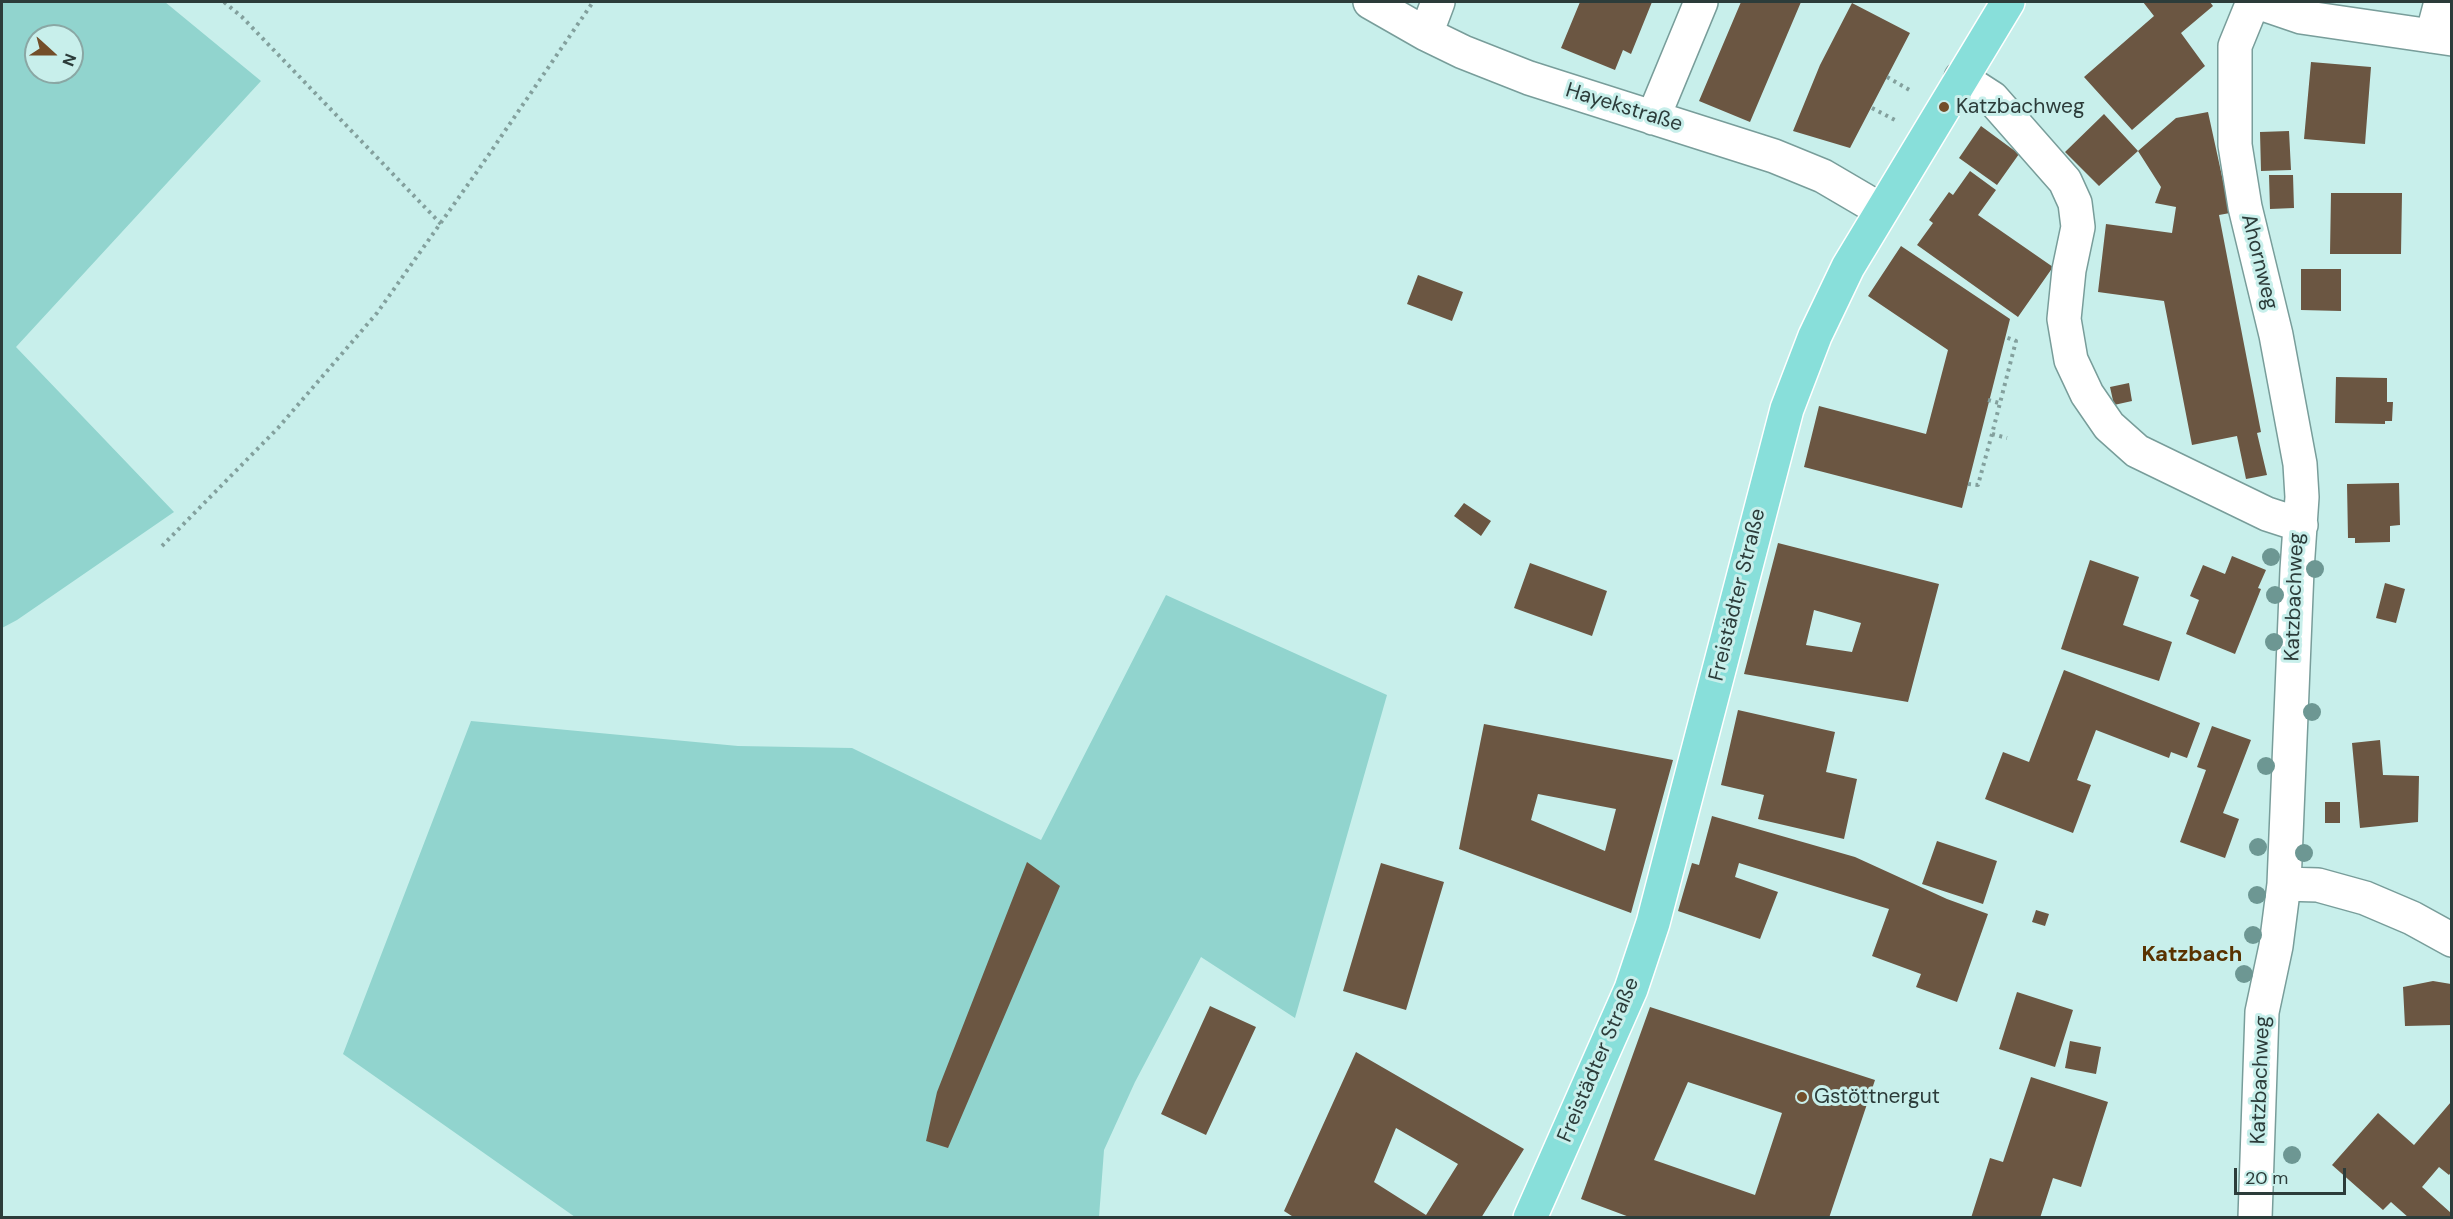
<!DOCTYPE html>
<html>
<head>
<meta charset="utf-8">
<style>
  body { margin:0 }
  #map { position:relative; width:2453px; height:1219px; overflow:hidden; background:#c8efeb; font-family:"DM Sans",sans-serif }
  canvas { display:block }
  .frame { position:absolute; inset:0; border:3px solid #2c3c3a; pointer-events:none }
  .north { position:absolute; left:24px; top:24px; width:60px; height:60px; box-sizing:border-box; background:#c8efeb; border:2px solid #8aa7a4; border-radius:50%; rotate:111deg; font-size:16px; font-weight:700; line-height:24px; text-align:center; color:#2c3c3a }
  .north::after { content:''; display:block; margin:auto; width:21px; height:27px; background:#734e29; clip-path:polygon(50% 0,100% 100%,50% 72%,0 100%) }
  .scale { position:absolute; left:2234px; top:1168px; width:112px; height:27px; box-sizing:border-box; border:3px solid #2c3c3a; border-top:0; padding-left:8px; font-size:18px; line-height:21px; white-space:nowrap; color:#2c3c3a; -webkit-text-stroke:4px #c8efeb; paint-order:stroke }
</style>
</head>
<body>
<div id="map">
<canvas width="2453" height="1219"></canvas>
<div class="frame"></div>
<div class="north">N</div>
<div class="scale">20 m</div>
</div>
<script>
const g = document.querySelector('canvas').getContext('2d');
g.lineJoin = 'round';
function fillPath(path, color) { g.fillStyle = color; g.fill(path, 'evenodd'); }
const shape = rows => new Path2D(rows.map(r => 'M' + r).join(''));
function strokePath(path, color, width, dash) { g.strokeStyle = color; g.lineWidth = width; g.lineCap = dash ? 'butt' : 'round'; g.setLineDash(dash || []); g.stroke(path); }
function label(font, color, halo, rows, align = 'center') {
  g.font = font + ' "DM Sans",sans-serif'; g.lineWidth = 6; g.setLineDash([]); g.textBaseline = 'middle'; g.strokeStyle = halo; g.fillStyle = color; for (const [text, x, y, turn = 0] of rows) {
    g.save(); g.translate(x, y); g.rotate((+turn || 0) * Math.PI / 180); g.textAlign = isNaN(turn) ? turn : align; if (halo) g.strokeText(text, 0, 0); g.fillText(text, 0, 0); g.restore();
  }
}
const green = shape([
  [2,2,165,2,261,81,16,347,174,512,17,620,2,628],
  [36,36,72,36,72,72,36,72],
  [1166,595,1387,695,1295,1018,1201,957,1135,1082,1104,1150,1099,1217,575,1217,343,1054,471,721,738,746,852,748,1041,840]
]);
const building = shape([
  [1580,2,1652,2,1631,54,1623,50,1615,70,1561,48],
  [1741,2,1801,2,1750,122,1699,101],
  [2143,2,2210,2,2213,6,2181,33,2205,66,2132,130,2084,77,2154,16],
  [1852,3,1910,33,1850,148,1793,131,1820,65],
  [2311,62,2371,67,2365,144,2304,139],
  [2208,112,2230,213,2219,215,2261,432,2257,433,2267,475,2246,479,2237,436,2192,445,2164,301,2098,292,2106,224,2172,233,2176,207,2155,203,2161,187,2138,151,2176,118],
  [2104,114,2138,151,2099,186,2065,152],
  [1981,126,2019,154,1997,185,1959,158],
  [2289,131,2291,170,2261,171,2260,132],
  [1970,171,1996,190,1978,215,2053,267,2018,317,1917,245,1933,223,1929,220,1949,192,1953,195],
  [2269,175,2293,175,2294,208,2270,209],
  [2331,193,2402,193,2401,254,2330,254],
  [1901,246,2010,319,1962,508,1804,467,1819,406,1926,434,1948,350,1868,296],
  [2301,269,2341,269,2341,311,2301,310],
  [1418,275,1463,292,1452,321,1407,304],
  [2336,377,2387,378,2387,402,2393,402,2392,421,2385,421,2385,424,2335,423],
  [2129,383,2132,401,2114,405,2110,387],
  [2399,483,2400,525,2390,526,2390,542,2355,543,2355,538,2348,538,2347,484],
  [1464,503,1491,521,1481,536,1454,516],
  [1778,543,1939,584,1908,702,1744,674],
  [1814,610,1861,623,1852,652,1806,645],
  [2232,556,2266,570,2258,588,2261,589,2235,654,2186,634,2199,600,2190,596,2203,565,2225,574],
  [2090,560,2139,577,2123,625,2172,642,2159,681,2061,649],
  [1530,563,1607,591,1592,636,1514,608],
  [2385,583,2405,589,2396,623,2376,618],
  [2064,670,2200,723,2187,758,2171,752,2169,758,2096,730,2077,780,2091,785,2073,833,1985,799,2003,752,2029,762],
  [1738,710,1835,732,1826,772,1857,779,1844,839,1758,819,1764,795,1721,785],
  [1484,724,1673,760,1631,913,1459,849],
  [1538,794,1616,809,1605,851,1531,820],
  [2212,726,2251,740,2223,813,2239,819,2225,858,2180,842,2206,770,2197,767],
  [2380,740,2383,775,2419,776,2418,822,2360,828,2352,743],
  [2325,802,2340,802,2340,823,2325,823],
  [1712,816,1855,857,1947,899,1988,914,1957,1002,1916,987,1921,974,1872,956,1889,909,1739,863,1735,877,1778,892,1760,939,1678,911,1692,863,1699,865],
  [1937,841,1997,861,1983,904,1922,884],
  [1027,862,1060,886,948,1148,926,1141,937,1092],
  [1381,863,1444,882,1406,1010,1343,991],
  [2036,910,2049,914,2045,926,2032,922],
  [2433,981,2451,984,2451,1025,2405,1026,2403,987],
  [2017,992,2073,1010,2055,1067,1999,1049],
  [1210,1006,1256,1027,1206,1135,1161,1114],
  [1650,1007,1875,1080,1829,1218,1632,1218,1581,1199],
  [1688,1082,1782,1113,1755,1195,1654,1160],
  [2070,1041,2101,1047,2096,1074,2065,1068],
  [1356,1052,1524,1149,1481,1218,1295,1218,1284,1211],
  [1396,1128,1458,1164,1426,1215,1374,1182],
  [2031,1077,2108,1102,2081,1187,2053,1178,2040,1218,1971,1218,1990,1158,2003,1162],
  [2451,1102,2451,1172,2449,1175,2439,1167,2422,1187,2451,1213,2451,1218,2409,1218,2391,1202,2383,1210,2332,1165,2378,1113,2414,1145]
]);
const path = shape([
  [224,2,242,17,441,224],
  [1887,77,1913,92],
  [1872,108,1895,120],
  [1988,400,1999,403],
  [1992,434,2007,438],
  [1968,484,1978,485,1992,434,2016,341,2005,337],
  [162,546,278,428,377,313,481,166,593,2]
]);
const street = shape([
  [1370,2,1426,34,1463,52,1529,78,1774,156,1823,176,1881,210],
  [2253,2,2235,46,2235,145,2245,207,2276,335,2300,464,2302,497,2297,570,2284,884,2276,946,2262,1012,2255,1218],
  [2257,2,2301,17,2452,39],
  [1426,34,1438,2],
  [2432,36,2441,2],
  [1961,78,1992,98,2065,181,2075,203,2078,227,2069,270,2064,319,2071,360,2087,394,2109,426,2137,451,2267,514,2301,525],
  [1653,118,1701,2],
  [2284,884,2318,885,2365,898,2412,918,2452,940]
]);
const primary = shape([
  [1530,1218,1631,989,1653,923,1787,409,1815,336,1848,267,2008,2]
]);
const trees = [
  [2271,557],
  [2315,569],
  [2275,595],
  [2274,642],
  [2312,712],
  [2266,766],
  [2258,847],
  [2304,853],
  [2257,895],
  [2253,935],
  [2244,974],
  [2292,1155]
];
const markers = [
  [1944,107,6,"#734e29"],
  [1802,1097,6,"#734e29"]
];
const poiNames = [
  ["Katzbachweg",1956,107],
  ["Gstöttnergut",1814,1097]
];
const streetNames = [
  ["Hayekstraße",1624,108,17],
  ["Ahornweg",2259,262,76],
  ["Freistädter Straße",1738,595,-76],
  ["Katzbachweg",2295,597,-88],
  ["Freistädter Straße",1599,1060,-67],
  ["Katzbachweg",2261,1080,-88]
];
const neighbourhoodNames = [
  ["Katzbach",2192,955]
];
fillPath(green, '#91d4ce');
fillPath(building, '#6b5642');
strokePath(street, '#789d9a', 36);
strokePath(primary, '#fff', 36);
strokePath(path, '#83a09d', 4, [3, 4.5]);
strokePath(street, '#fff', 33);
strokePath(primary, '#88dfda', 33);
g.fillStyle = '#6d9793';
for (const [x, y] of trees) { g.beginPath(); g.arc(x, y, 9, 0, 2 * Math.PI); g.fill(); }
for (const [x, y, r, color] of markers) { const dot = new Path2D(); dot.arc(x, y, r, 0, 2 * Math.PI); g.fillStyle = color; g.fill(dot); strokePath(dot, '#c8efeb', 2); }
label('21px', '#2c3c3a', '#c8efeb', poiNames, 'left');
label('21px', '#2c3c3a', '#c8efeb', streetNames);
label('bold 22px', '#593200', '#c8efeb', neighbourhoodNames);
</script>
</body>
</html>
